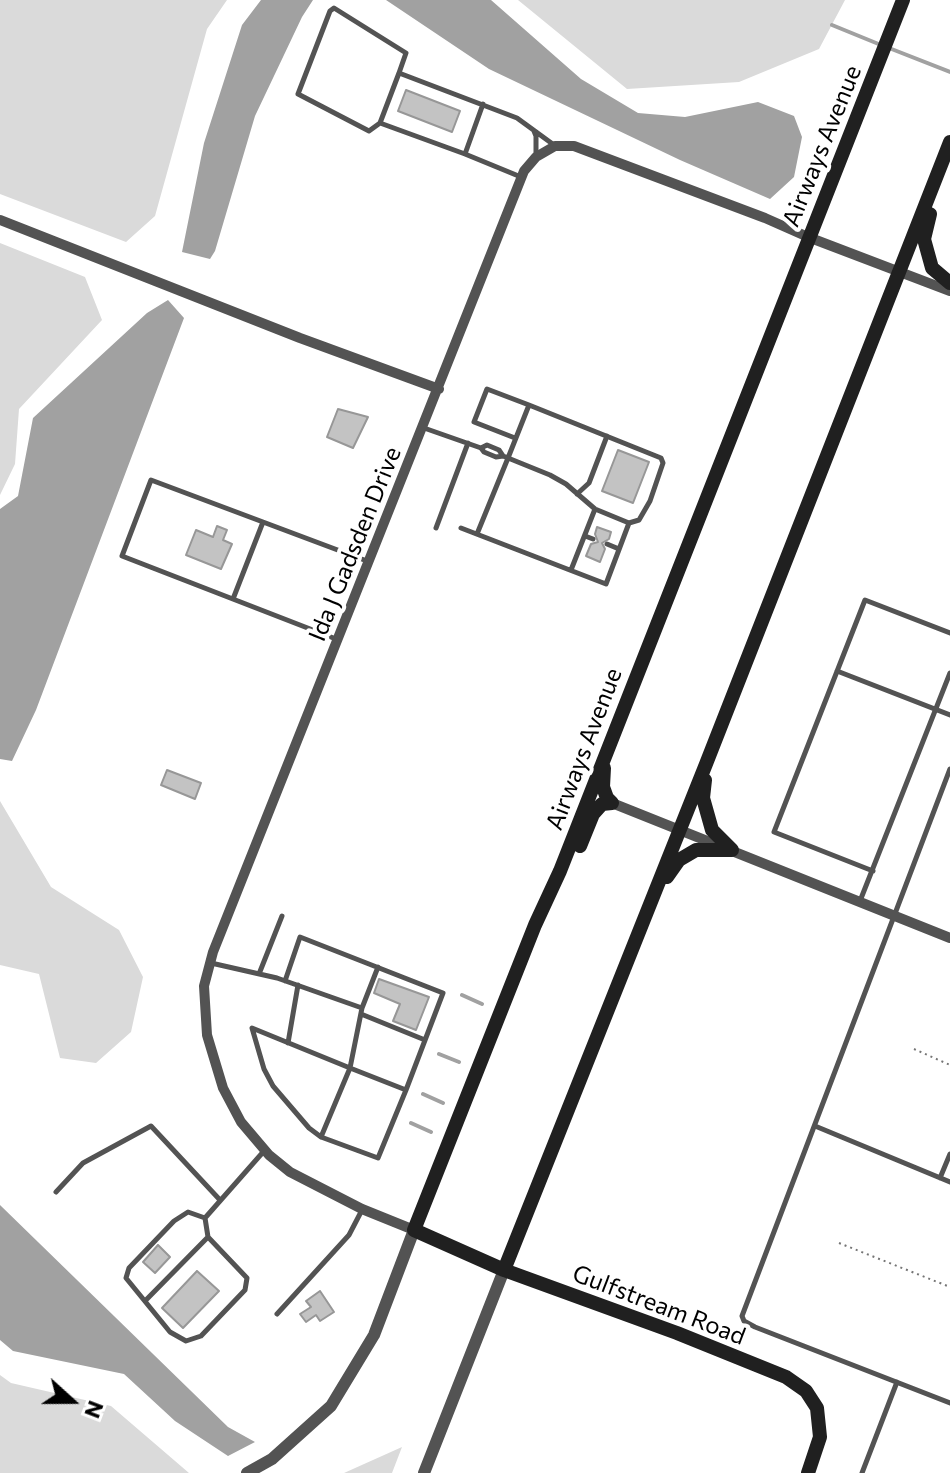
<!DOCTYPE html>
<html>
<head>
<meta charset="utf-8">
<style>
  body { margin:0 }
  #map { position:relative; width:950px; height:1473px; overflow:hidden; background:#fff; font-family:Commissioner,sans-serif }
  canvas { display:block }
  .north { position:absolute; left:32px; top:1361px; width:80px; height:80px; -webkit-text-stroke:6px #fff; paint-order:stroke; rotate:111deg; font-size:22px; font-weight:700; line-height:32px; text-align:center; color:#000 }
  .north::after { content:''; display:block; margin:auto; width:28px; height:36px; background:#000; clip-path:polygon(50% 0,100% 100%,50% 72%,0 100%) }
</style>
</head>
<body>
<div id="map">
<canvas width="950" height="1473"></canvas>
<div class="north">N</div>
</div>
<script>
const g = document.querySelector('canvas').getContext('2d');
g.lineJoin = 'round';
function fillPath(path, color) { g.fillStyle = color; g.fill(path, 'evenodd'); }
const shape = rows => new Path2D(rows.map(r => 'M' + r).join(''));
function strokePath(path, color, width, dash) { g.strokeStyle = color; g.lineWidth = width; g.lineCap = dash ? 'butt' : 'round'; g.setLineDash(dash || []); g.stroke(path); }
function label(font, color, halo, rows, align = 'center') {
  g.font = font + ' Commissioner,sans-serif'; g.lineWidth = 8; g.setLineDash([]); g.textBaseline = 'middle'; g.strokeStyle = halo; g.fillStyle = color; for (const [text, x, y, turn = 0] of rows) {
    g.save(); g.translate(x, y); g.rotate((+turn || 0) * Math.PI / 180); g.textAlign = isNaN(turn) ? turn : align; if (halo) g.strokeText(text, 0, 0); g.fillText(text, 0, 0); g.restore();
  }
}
const green = shape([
  [0,0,227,0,207,29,155,216,126,242,0,194],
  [518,0,845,0,819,49,739,82,627,89],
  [0,243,85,277,102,320,19,409,15,464,0,495],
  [0,801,51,887,119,930,143,977,131,1032,96,1063,60,1058,39,974,0,965],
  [0,1375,11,1383,111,1406,189,1473,0,1473],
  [402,1447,392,1473,344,1473]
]);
const water = shape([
  [261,0,313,0,302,17,255,116,215,251,210,259,182,252,204,143,242,25],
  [386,0,491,0,581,79,638,113,685,117,758,102,794,116,802,137,794,177,770,199,680,160,489,69],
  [168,300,184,318,36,710,12,761,0,759,0,509,18,496,33,418,147,313],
  [0,1205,228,1427,255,1442,228,1456,175,1421,124,1374,13,1351,0,1340]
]);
const stream = shape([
  [832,25,881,45],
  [889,48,950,72],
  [462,995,482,1004],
  [439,1054,459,1062],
  [423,1094,443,1103],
  [411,1123,431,1132]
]);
const building = shape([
  [406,90,460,111,452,132,398,111,406,90],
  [338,409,368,417,353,448,327,437,338,409],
  [618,450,649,462,633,503,602,491,618,450],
  [217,526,227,530,223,540,232,544,221,569,186,555,196,530,213,537,217,526],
  [597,527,611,532,609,539,602,543,605,549,600,562,586,556,591,544,598,542,595,534,597,527],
  [167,770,201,783,195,799,161,785,167,770],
  [379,979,429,997,416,1030,393,1021,400,1004,374,993,379,979],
  [158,1245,170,1257,155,1273,143,1262,158,1245],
  [197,1271,219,1291,183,1328,162,1308,197,1271],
  [320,1291,334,1312,320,1321,316,1315,306,1322,300,1314,311,1307,306,1301,320,1291]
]);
const path = shape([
  [914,1049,950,1065],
  [839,1243,950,1287]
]);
const service = shape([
  [483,104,465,154,521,177],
  [380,123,369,131,298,94,330,11,334,8,406,53,399,73],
  [534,131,536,136,536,156],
  [465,154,380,123,399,73,517,118,554,145],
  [424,428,481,448,484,452,496,457,503,456,508,458,550,475,566,484,595,509,629,523,639,520,650,501,663,463,661,458,529,405,508,458,477,534],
  [515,438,474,422,487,389,529,405],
  [481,448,487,445,499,450,503,456],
  [577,494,589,483,607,436],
  [436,528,468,443],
  [461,528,606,584,629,523],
  [585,536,593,539],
  [607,544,619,549],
  [571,570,595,509],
  [233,599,263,522],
  [336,639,122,556,151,480,367,561],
  [837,671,950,715],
  [950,769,742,1316,744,1321,755,1327,950,1403],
  [873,871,774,832,865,600,950,633],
  [860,901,950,673],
  [211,963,277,978,362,1008,350,1068,252,1028,264,1069,273,1086,309,1128,321,1137,350,1068,406,1090,378,1158,321,1137],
  [259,974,282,916],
  [285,981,300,937,443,993,406,1090],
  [362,1008,378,967],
  [361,1014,425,1040],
  [288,1043,298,985],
  [815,1126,950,1182],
  [940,1178,950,1154],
  [56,1192,83,1163,151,1126,220,1200],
  [205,1218,188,1212,174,1221,129,1268,126,1278,170,1332,186,1341,201,1336,245,1290,247,1278,208,1237,205,1218,264,1151],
  [145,1301,208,1237],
  [277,1314,349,1235,362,1210],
  [862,1473,897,1382]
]);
const minor = shape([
  [0,220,300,338,439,389],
  [612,803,950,938],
  [414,1230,362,1209,290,1172,269,1155,241,1122,223,1088,207,1035,204,986,213,952,524,171,536,157,555,146,574,146,765,218,808,237,950,291]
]);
const tertiary = shape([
  [247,1473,272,1459,331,1406,374,1335,414,1230],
  [424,1473,504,1270]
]);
const secondary = shape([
  [930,214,924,239,932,268,950,283],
  [705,780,703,798,712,830,732,850],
  [580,846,593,814,602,804,612,803,607,798,603,787,604,768],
  [667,877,679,860,696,850,732,850],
  [504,1270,706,764,950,142],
  [808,1473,820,1437,817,1408,806,1391,786,1377,677,1333,504,1270,414,1230,535,925,560,871,903,0]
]);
const streetNames = [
  ["Airways Avenue",822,146,-68],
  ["Ida J Gadsden Drive",355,544,-68],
  ["Airways Avenue",584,749,-69],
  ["Gulfstream Road",659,1305,21]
];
fillPath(green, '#dadada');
fillPath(water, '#a1a1a1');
strokePath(stream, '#a1a1a1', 4);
fillPath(building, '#c3c3c3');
strokePath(building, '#979797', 2);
strokePath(path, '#757575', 2, [2, 4]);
strokePath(service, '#535353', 5);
strokePath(minor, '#535353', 10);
strokePath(tertiary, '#535353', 12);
strokePath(secondary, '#202020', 14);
label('24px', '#000', '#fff', streetNames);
</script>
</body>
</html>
